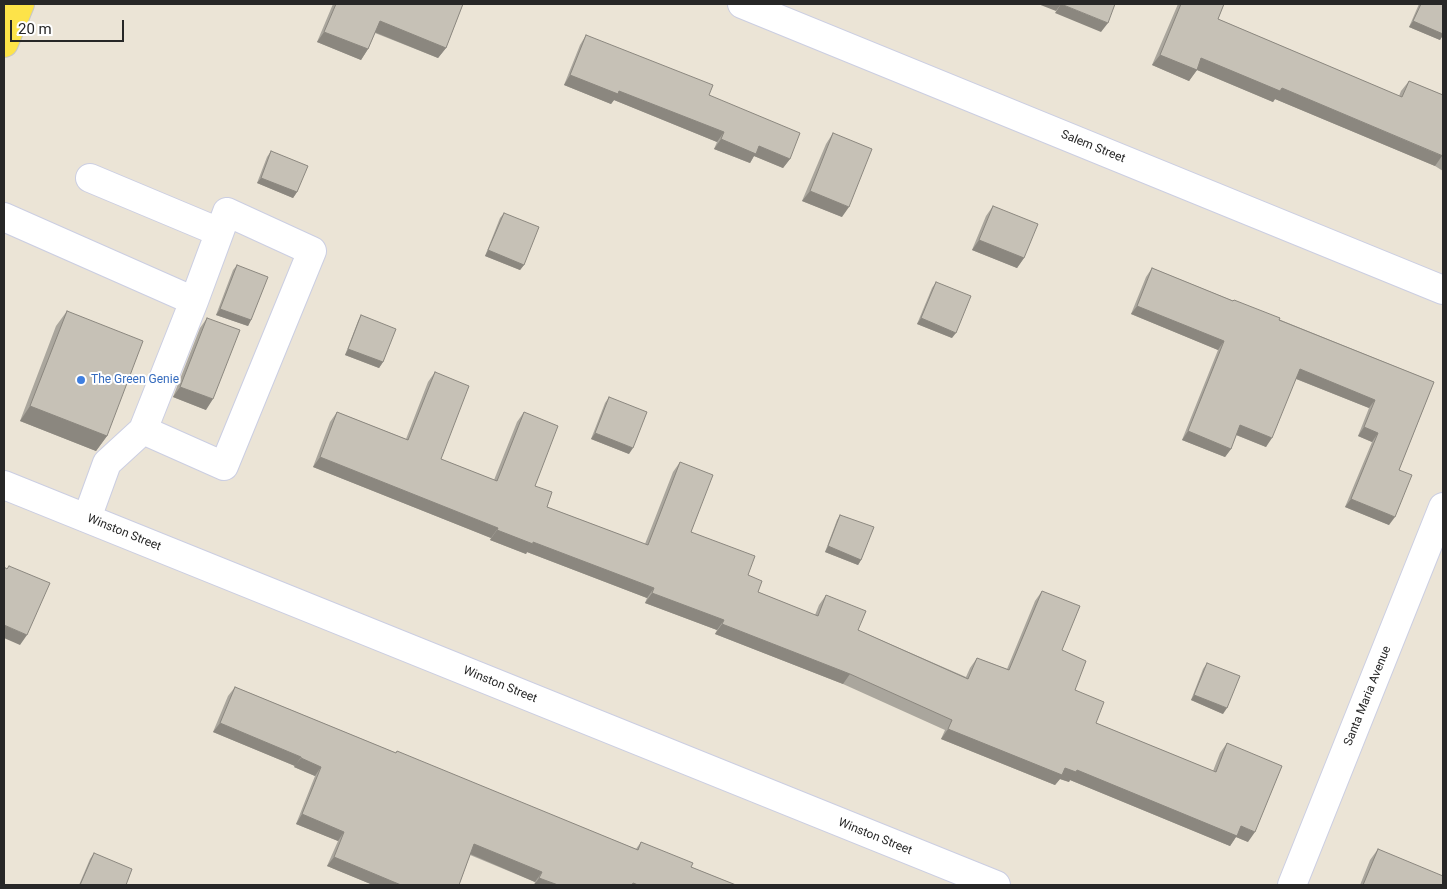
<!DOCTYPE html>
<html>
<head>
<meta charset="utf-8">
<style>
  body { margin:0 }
  #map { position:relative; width:1447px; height:889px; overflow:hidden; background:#ebe4d6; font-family:Roboto,sans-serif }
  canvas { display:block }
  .frame { position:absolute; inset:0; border:5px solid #272727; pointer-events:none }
  .scale { position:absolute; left:10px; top:20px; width:114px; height:22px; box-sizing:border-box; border:2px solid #272727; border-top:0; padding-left:6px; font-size:15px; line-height:18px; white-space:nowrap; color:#272727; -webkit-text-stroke:4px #fff; paint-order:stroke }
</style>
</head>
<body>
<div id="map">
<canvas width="1447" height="889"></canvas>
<div class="frame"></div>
<div class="scale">20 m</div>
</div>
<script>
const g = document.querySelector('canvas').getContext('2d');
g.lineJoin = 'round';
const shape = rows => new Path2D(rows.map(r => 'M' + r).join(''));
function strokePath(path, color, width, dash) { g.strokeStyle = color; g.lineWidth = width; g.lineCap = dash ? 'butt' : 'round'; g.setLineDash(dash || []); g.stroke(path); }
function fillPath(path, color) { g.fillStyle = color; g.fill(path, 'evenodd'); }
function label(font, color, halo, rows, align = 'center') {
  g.font = font + ' Roboto,sans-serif'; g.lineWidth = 4; g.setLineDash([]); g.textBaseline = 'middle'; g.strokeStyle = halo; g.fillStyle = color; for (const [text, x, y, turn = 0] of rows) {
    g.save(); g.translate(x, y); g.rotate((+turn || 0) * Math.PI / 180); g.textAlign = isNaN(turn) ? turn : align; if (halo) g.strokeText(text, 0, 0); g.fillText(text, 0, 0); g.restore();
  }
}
const minor = shape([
  [742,4,1443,290],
  [90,178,219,232],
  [227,212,312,251,224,466,143,430,194,301,227,212],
  [4,217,194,301],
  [4,485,996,885],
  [87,518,107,463,143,430],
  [1292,885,1443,507]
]);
const major = shape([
  [4,43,20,4]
]);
const wall = shape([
  [333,4,463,4,446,48,438,58,375,33,368,49,361,60,317,42],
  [1178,4,1224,4,1218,19,1399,96,1401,91,1409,81,1443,95,1443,171,1435,166,1275,99,1273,102,1197,70,1189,81,1152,65],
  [1419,4,1443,4,1443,35,1440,40,1409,27],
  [586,35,709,95,790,159,783,168,754,156,750,163,714,149,717,142,614,100,611,104,564,85,580,45],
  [833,133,842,217,802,201,826,144],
  [271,151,297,192,293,198,257,183,267,157],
  [993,206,1024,258,1017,268,972,250,986,216],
  [504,213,524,265,520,270,485,256,500,218],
  [237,265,251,320,248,326,216,315,233,270],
  [1152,268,1434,382,1399,470,1389,525,1345,507,1372,442,1358,436,1369,408,1296,379,1266,447,1236,435,1231,449,1225,457,1182,440,1218,350,1131,314,1146,277],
  [936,282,952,338,917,324,932,288],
  [67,311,107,436,96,451,20,421,56,326],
  [361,315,383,362,379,368,345,355,358,321],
  [207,318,206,410,173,397,200,328],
  [435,372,441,459,494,480,517,422,524,412,535,486,547,507,645,544,673,472,680,462,691,532,748,575,758,592,815,615,819,605,826,595,858,630,966,677,970,668,977,658,1007,669,1035,601,1042,591,1075,690,1096,723,1213,771,1220,753,1227,743,1248,842,1236,837,1230,846,1070,780,1069,782,1060,779,1055,785,941,739,945,730,843,684,715,634,717,630,645,603,647,598,527,552,526,554,490,540,491,538,313,467,330,422,337,412,406,439,428,382],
  [609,397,629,454,591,439,605,403],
  [840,515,861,560,858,565,825,552,837,520],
  [1207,663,1223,714,1191,700,1203,669],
  [235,687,396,753,636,849,641,842,691,867,736,885,534,885,535,882,470,855,459,885,373,885,327,866,338,841,296,824,315,776,294,767,295,766,213,732,228,696],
  [1378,849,1443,885,1360,885,1370,860],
  [94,853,126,885,79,885,90,859]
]);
const shadedWall = shape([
  [1038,4,1061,4,1056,11],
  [1061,4,1108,23,1101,32,1055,13],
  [380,21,446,48,438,58,372,31],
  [1413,21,1443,34,1443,35,1440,40,1409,27],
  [324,32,368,49,361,60,317,42],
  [1160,55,1201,58,1282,88,1442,156,1435,166,1275,99,1273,102,1197,70,1189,81,1152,65],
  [570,75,619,91,724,132,717,142,614,100,611,104,564,85],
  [721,139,759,146,790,159,783,168,754,156,750,163,714,149],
  [261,178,297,192,293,198,257,183],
  [810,191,849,207,842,217,802,201],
  [979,240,1024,258,1017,268,972,250],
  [488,250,524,265,520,270,485,256],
  [1137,306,1224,341,1218,350,1131,314],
  [220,309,251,320,248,326,216,315],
  [921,318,956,333,952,338,917,324],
  [348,349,383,362,379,368,345,355],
  [1300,369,1375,400,1369,408,1294,378],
  [180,387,213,399,206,410,173,397],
  [30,406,107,436,96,451,20,421],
  [1240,425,1272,438,1266,447,1234,434],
  [1364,427,1378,433,1372,442,1358,436],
  [1188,431,1231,449,1225,457,1182,440],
  [595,433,633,448,629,454,591,439],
  [320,457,498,528,491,538,313,467],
  [1351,499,1395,517,1389,525,1345,507],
  [497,530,533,542,654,588,647,598,527,552,526,554,490,540],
  [828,546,861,560,858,565,825,552],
  [652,593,724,620,717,630,645,603],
  [722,624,850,674,843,684,715,634],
  [4,625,27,635,20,645,4,638],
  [1194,695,1227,708,1223,714,1191,700],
  [220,723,301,757,295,766,213,732],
  [948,729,1065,768,1077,770,1241,826,1255,832,1248,842,1236,837,1230,846,1070,780,1069,782,1060,779,1055,785,941,739],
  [301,758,321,767,315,776,294,767],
  [302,814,344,832,338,841,296,824],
  [474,844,542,872,535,882,468,853],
  [334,857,401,885,373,885,327,866],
  [539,878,558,885,534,885]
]);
const building = shape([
  [336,4,463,4,446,48,380,21,368,49,324,32,336,4],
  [1061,4,1115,4,1108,23,1061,4],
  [1181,4,1224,4,1218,19,1402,97,1409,81,1443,95,1443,156,1282,88,1280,91,1201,58,1197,70,1160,55,1181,4],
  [1421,4,1443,4,1443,34,1413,21,1421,4],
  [586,35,713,85,709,95,800,133,790,159,759,146,756,154,721,139,724,132,619,91,618,94,570,75,586,35],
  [833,133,872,149,849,207,810,191,833,133],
  [271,151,308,166,297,192,261,178,271,151],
  [993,206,1038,224,1024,258,979,240,993,206],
  [504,213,539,227,524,265,488,250,504,213],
  [237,265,268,277,251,320,220,309,237,265],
  [1152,268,1233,301,1234,300,1280,318,1279,320,1434,382,1399,470,1412,475,1395,517,1351,499,1378,433,1364,427,1375,400,1300,369,1272,438,1240,425,1231,449,1188,431,1224,341,1137,306,1152,268],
  [936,282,971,296,956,333,921,318,936,282],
  [67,311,143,341,107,436,30,406,67,311],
  [361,315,396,329,383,362,348,349,361,315],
  [207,318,240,330,213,399,180,387,207,318],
  [435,372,469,386,441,459,497,481,524,412,558,426,535,486,552,492,547,507,648,545,680,462,713,475,691,532,755,556,748,575,762,581,758,592,818,616,826,595,866,611,858,630,968,679,977,658,1009,670,1042,591,1080,606,1062,650,1086,661,1075,690,1104,702,1096,723,1216,772,1227,743,1282,766,1255,832,1241,826,1237,836,1077,770,1076,772,1065,768,1062,775,948,729,952,720,850,674,722,624,724,620,652,593,654,588,533,542,533,544,497,530,498,528,320,457,337,412,408,440,435,372],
  [609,397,647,412,633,448,595,433,609,397],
  [840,515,874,527,861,560,828,546,840,515],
  [9,566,50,583,27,635,4,625,4,567,7,569,9,566],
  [1207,663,1240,676,1227,708,1194,695,1207,663],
  [235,687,396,753,397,751,638,850,641,842,693,863,691,867,736,885,638,885,633,883,632,885,558,885,539,878,542,872,474,844,459,885,401,885,334,857,344,832,302,814,321,767,301,758,301,757,220,723,235,687],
  [1378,849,1443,876,1443,885,1363,885,1378,849],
  [94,853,132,869,126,885,80,885,94,853]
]);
const markers = [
  [81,380,5,"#3f7fe0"]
];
const streetNames = [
  ["Salem Street",1093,147,22],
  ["Winston Street",124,533,22],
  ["Winston Street",500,685,22],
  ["Santa Maria Avenue",1368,696,-68],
  ["Winston Street",875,837,22]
];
const shopNames = [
  ["The Green Genie",91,380]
];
strokePath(minor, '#cbcee2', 30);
strokePath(major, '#c7c7c7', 30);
strokePath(minor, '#fff', 28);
strokePath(major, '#fde349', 28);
fillPath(wall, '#aaa69d');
fillPath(shadedWall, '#8b877f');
fillPath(building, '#c6c1b6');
strokePath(building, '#8b877f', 1);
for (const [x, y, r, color] of markers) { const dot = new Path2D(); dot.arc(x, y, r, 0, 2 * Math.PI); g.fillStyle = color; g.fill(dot); strokePath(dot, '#fff', 2); }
label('12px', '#272727', '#fff', streetNames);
label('12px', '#366cbe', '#fff', shopNames, 'left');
</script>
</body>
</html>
